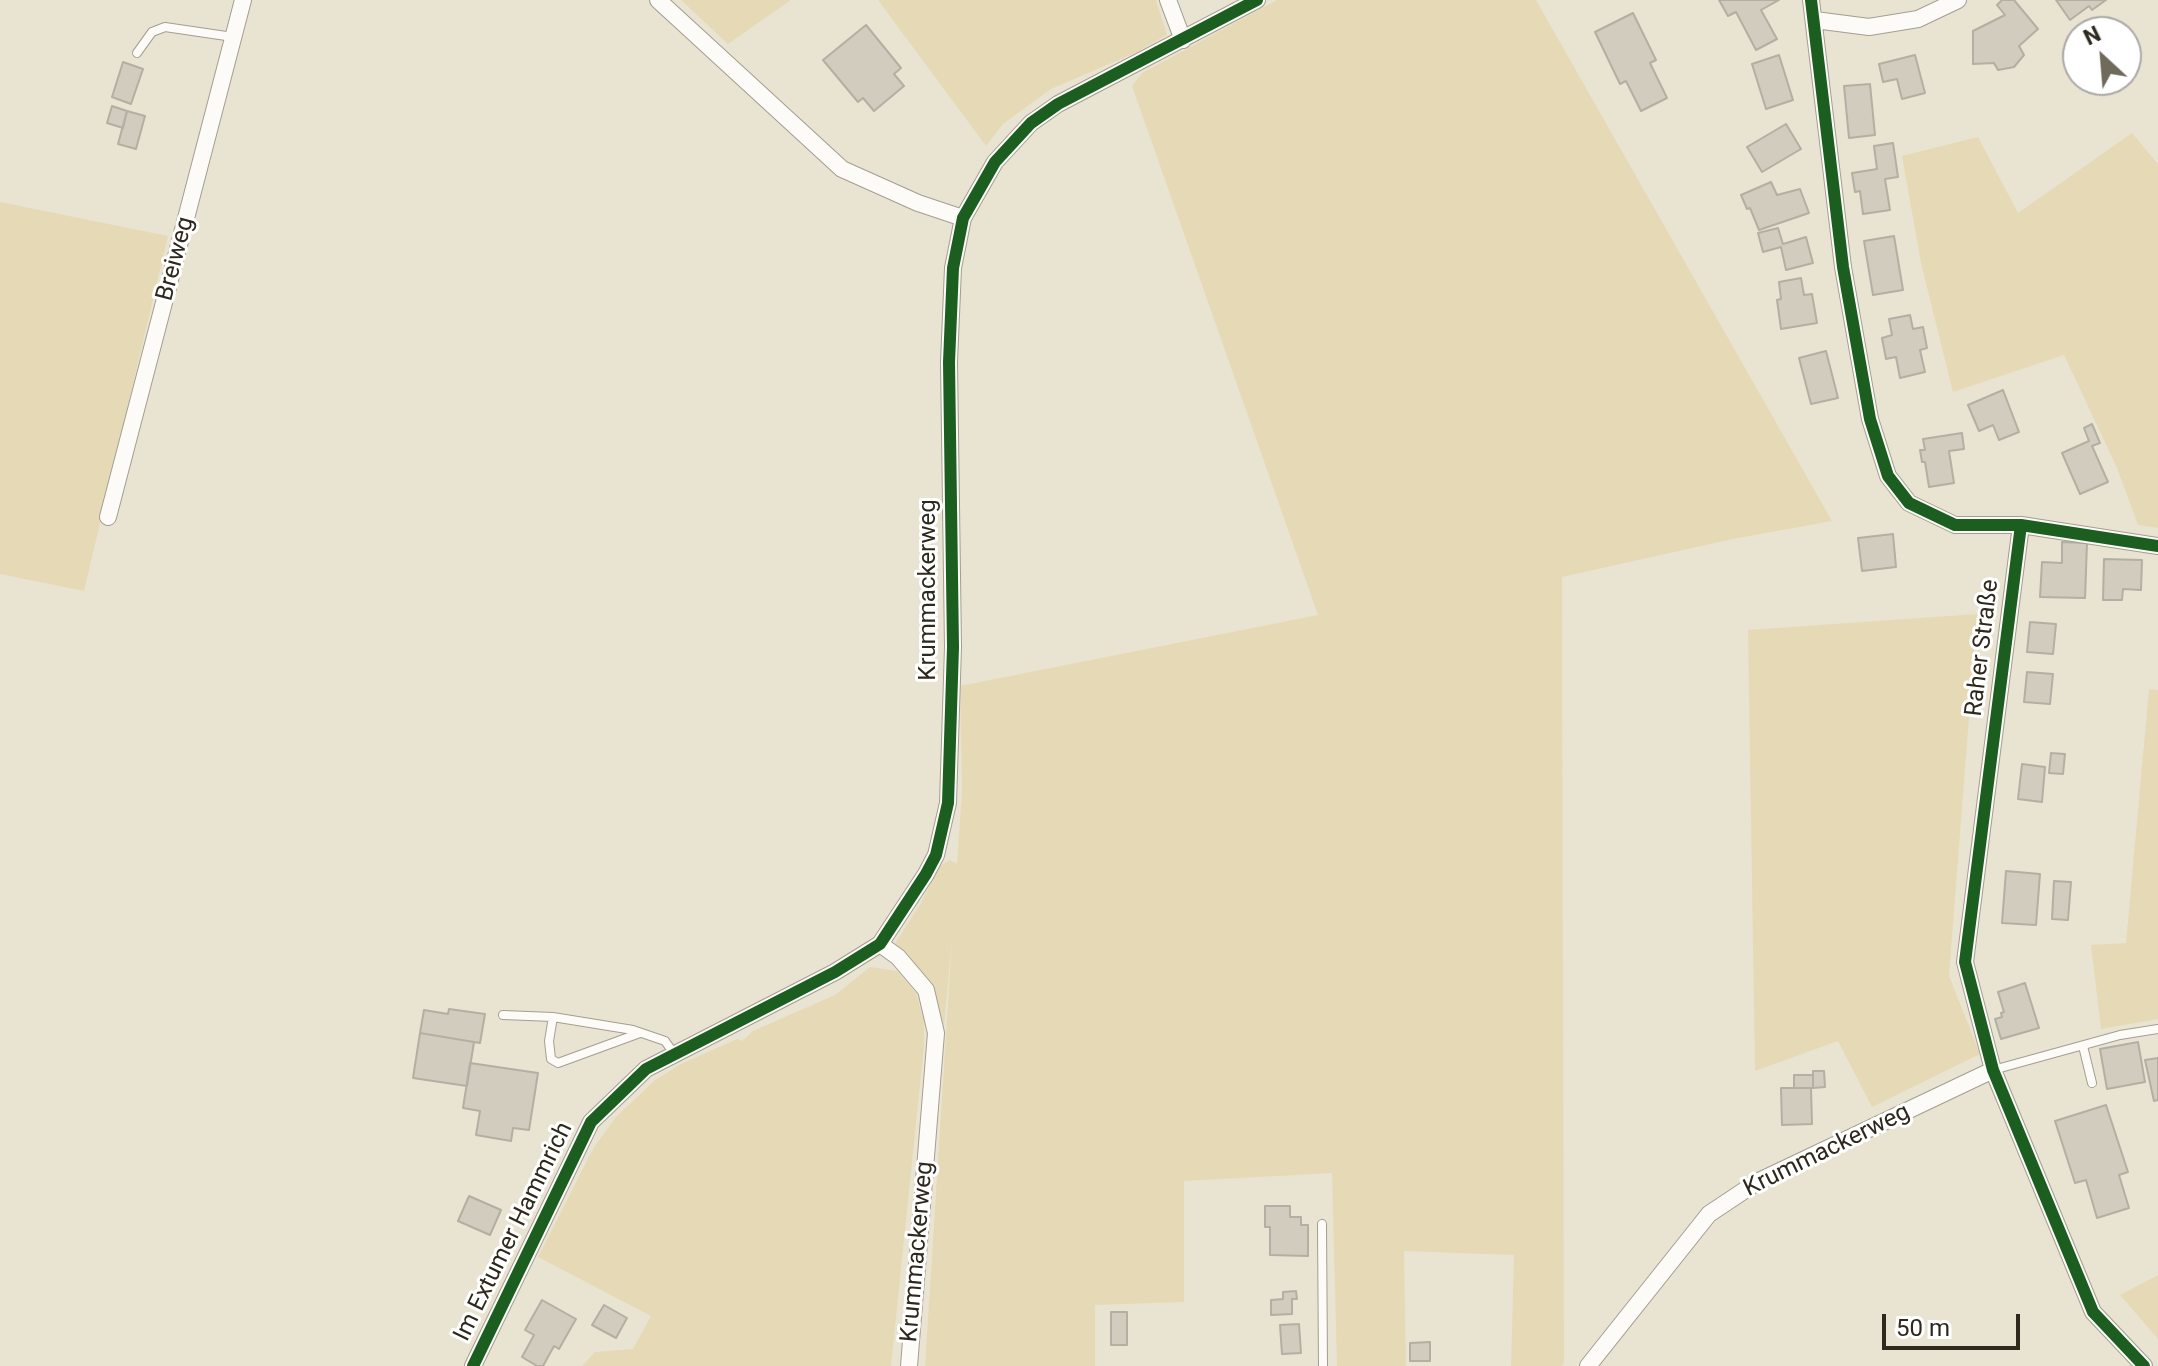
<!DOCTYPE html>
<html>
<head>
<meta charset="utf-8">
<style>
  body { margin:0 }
  #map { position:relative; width:2158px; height:1366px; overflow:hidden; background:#e9e3d2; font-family:Roboto,sans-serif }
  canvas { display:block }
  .north { position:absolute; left:2062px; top:16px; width:80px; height:80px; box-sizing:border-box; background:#fff; border:2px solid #aba9a5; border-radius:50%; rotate:334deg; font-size:22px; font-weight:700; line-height:32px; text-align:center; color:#2e291d }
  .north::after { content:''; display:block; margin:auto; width:28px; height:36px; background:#6f6a5c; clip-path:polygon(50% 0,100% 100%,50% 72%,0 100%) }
  .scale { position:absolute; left:1882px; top:1314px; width:138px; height:36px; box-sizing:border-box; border:4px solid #2e291d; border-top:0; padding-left:10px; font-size:24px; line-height:28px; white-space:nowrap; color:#2e291d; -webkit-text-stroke:6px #fff; paint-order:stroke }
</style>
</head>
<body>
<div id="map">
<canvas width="2158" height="1366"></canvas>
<div class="north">N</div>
<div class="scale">50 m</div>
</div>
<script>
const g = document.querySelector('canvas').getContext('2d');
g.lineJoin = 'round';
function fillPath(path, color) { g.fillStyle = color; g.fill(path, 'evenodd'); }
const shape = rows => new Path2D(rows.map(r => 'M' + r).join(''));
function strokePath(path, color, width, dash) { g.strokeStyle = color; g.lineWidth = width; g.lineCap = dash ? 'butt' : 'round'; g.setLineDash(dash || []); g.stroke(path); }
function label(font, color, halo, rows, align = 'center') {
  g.font = font + ' Roboto,sans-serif'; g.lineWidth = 6; g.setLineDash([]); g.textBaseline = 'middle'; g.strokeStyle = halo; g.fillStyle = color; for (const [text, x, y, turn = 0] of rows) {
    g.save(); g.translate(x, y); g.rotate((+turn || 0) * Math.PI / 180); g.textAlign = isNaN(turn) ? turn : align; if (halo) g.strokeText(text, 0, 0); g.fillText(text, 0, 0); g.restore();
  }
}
const green = shape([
  [681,0,791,0,728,44],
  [878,0,1156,0,1167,35,1135,53,1051,89,1003,124,986,146],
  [1277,0,1536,0,1832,521,1733,539,1562,577,1564,1363,1562,1366,1511,1366,1514,1255,1404,1251,1406,1366,1337,1366,1332,1173,1184,1181,1184,1302,1095,1305,1095,1366,925,1366,952,940,944,1026,931,985,895,943,921,903,939,866,950,860,957,864,962,791,960,686,1318,615,1132,86,1142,73],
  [2132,133,2158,164,2158,528,2138,525,2117,468,2064,355,1953,392,1921,263,1902,156,1978,137,2018,213],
  [0,202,168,236,84,591,0,574],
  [1977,614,1949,976,1980,1054,1872,1107,1838,1041,1755,1071,1748,630],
  [2149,689,2158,690,2158,1019,2101,1029,2091,945,2126,943],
  [870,967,897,971,916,993,924,1021,924,1046,891,1366,582,1366,595,1352,633,1349,651,1316,538,1257,594,1147,616,1117,655,1080,681,1064,737,1039,742,1041,753,1031,835,995],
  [2158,1275,2158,1339,2120,1295]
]);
const building = shape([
  [1719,0,1779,0,1761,10,1777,39,1756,50,1736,12,1728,16,1719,0],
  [2002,0,2014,0,2038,29,2019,46,2024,55,2014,67,1998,70,1994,63,1973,64,1973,31,2005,15,1997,5,2002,0],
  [2056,0,2106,0,2092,10,2089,6,2070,20,2056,0],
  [1633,13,1656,60,1650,63,1667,98,1641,111,1626,81,1620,84,1595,32,1633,13],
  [866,25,901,68,894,74,904,86,874,111,863,98,858,102,823,60,866,25],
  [1779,55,1793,100,1766,109,1752,64,1779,55],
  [1915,55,1925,93,1902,99,1897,79,1883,82,1879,64,1915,55],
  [123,62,143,69,131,104,112,97,123,62],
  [1870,84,1875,135,1849,138,1844,86,1870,84],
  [112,106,127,111,123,128,107,123,112,106],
  [127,111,145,116,136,149,118,144,127,111],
  [1786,124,1801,149,1762,172,1747,147,1786,124],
  [1893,143,1898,177,1885,179,1890,210,1863,214,1860,191,1855,192,1852,173,1877,169,1874,146,1893,143],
  [1771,182,1777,195,1800,189,1809,213,1759,230,1750,208,1747,209,1741,195,1771,182],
  [1778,228,1783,244,1806,237,1813,263,1786,270,1781,247,1763,252,1758,233,1778,228],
  [1894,236,1903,290,1873,295,1864,241,1894,236],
  [1801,278,1804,295,1812,294,1817,323,1781,329,1777,300,1781,299,1779,282,1801,278],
  [1910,315,1913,329,1923,327,1927,348,1920,350,1925,372,1900,378,1896,357,1886,359,1882,338,1892,335,1889,319,1910,315],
  [1826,351,1838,398,1811,404,1799,358,1826,351],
  [2003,390,2019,432,1999,440,1993,425,1979,431,1968,405,2003,390],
  [2092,424,2100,443,2092,446,2108,482,2080,494,2062,453,2089,441,2084,428,2092,424],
  [1962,433,1964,449,1949,451,1954,483,1929,487,1925,462,1922,462,1920,450,1925,450,1923,439,1962,433],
  [1893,534,1896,567,1862,571,1858,538,1893,534],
  [2062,542,2087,543,2085,598,2040,597,2042,562,2062,563,2062,542],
  [2104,559,2142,560,2141,590,2123,589,2122,600,2103,600,2104,559],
  [2030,622,2056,624,2053,654,2027,652,2030,622],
  [2027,672,2053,674,2050,704,2024,702,2027,672],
  [2051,753,2065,754,2063,774,2049,773,2051,753],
  [2022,764,2045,767,2042,802,2018,799,2022,764],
  [2006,871,2040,874,2036,925,2002,923,2006,871],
  [2054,881,2071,882,2068,920,2052,919,2054,881],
  [2025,983,2039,1028,2001,1039,1995,1019,2002,1017,2001,1013,2004,1012,1998,992,2025,983],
  [449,1009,485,1014,480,1043,420,1033,424,1010,448,1014,449,1009],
  [420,1033,474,1042,467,1086,413,1078,420,1033],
  [2138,1042,2145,1082,2107,1089,2100,1049,2138,1042],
  [2158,1058,2158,1100,2154,1101,2145,1060,2158,1058],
  [470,1063,538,1073,529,1130,513,1128,511,1141,476,1135,480,1111,463,1108,470,1063],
  [1813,1071,1824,1071,1825,1087,1813,1088,1813,1071],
  [1794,1075,1813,1075,1813,1088,1794,1088,1794,1075],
  [1781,1088,1811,1088,1812,1124,1782,1125,1781,1088],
  [2106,1105,2128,1172,2119,1175,2129,1208,2097,1218,2086,1180,2075,1183,2055,1121,2106,1105],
  [469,1196,501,1210,490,1235,458,1221,469,1196],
  [1265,1206,1290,1206,1290,1217,1301,1217,1301,1225,1308,1225,1308,1256,1270,1255,1270,1227,1265,1227,1265,1206],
  [1296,1291,1297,1299,1292,1299,1292,1314,1271,1315,1271,1300,1283,1299,1283,1292,1296,1291],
  [542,1300,576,1319,559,1349,554,1346,543,1366,537,1366,522,1357,534,1335,525,1330,542,1300],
  [604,1305,627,1318,616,1338,592,1325,604,1305],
  [1111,1312,1127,1312,1127,1345,1111,1345,1111,1312],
  [1299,1324,1301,1353,1282,1354,1280,1325,1299,1324],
  [1430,1342,1430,1361,1410,1361,1410,1343,1430,1342]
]);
const service = shape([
  [137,53,152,32,165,27,233,37],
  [503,1015,553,1017,633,1030,665,1041,675,1055],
  [553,1017,549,1041,551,1059,558,1063,640,1033],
  [2083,1046,2092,1083],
  [1993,1070,2120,1035,2158,1029],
  [1322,1224,1323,1366]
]);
const minor = shape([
  [658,0,842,169,918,203,963,218],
  [1168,0,1183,40],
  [1811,0,1843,267,1870,419,1888,476,1909,503,1955,525,2021,525,2158,546],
  [1815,20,1869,27,1918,19,1958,0],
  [108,517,243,0],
  [2021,525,1965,962,1993,1070,2093,1312,2144,1366],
  [880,944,898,957,926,990,936,1033,909,1366],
  [473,1366,591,1122,646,1069,835,972,880,944,926,874,936,855,948,803,953,647,949,362,953,268,963,218,995,162,1031,123,1058,104,1257,0],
  [1588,1366,1709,1214,1757,1182,1993,1070]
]);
const cycleway = shape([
  [1811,0,1843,267,1870,419,1888,476,1909,503,1955,525,2021,525,2158,546],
  [2021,525,1965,962,1993,1070,2093,1312,2144,1366],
  [473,1366,591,1122,646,1069,835,972,880,944,926,874,936,855,948,803,953,647,949,362,953,268,963,218,995,162,1031,123,1058,104,1257,0]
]);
const streetNames = [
  ["Breiweg",176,259,-75],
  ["Krummackerweg",929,590,-90],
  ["Raher Straße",1983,648,-83],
  ["Krummackerweg",1827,1151,-26],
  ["Im Extumer Hammrich",514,1232,-64],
  ["Krummackerweg",918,1252,-85]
];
fillPath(green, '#e6dab6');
fillPath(building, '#d1ccbe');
strokePath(building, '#b3afa2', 2);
strokePath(service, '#a39e91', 10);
strokePath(minor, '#a39e91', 18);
strokePath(service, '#fcfbf8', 8);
strokePath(minor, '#fcfbf8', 16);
strokePath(cycleway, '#1b5e20', 12);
label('24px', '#2e291d', '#fff', streetNames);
</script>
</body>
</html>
